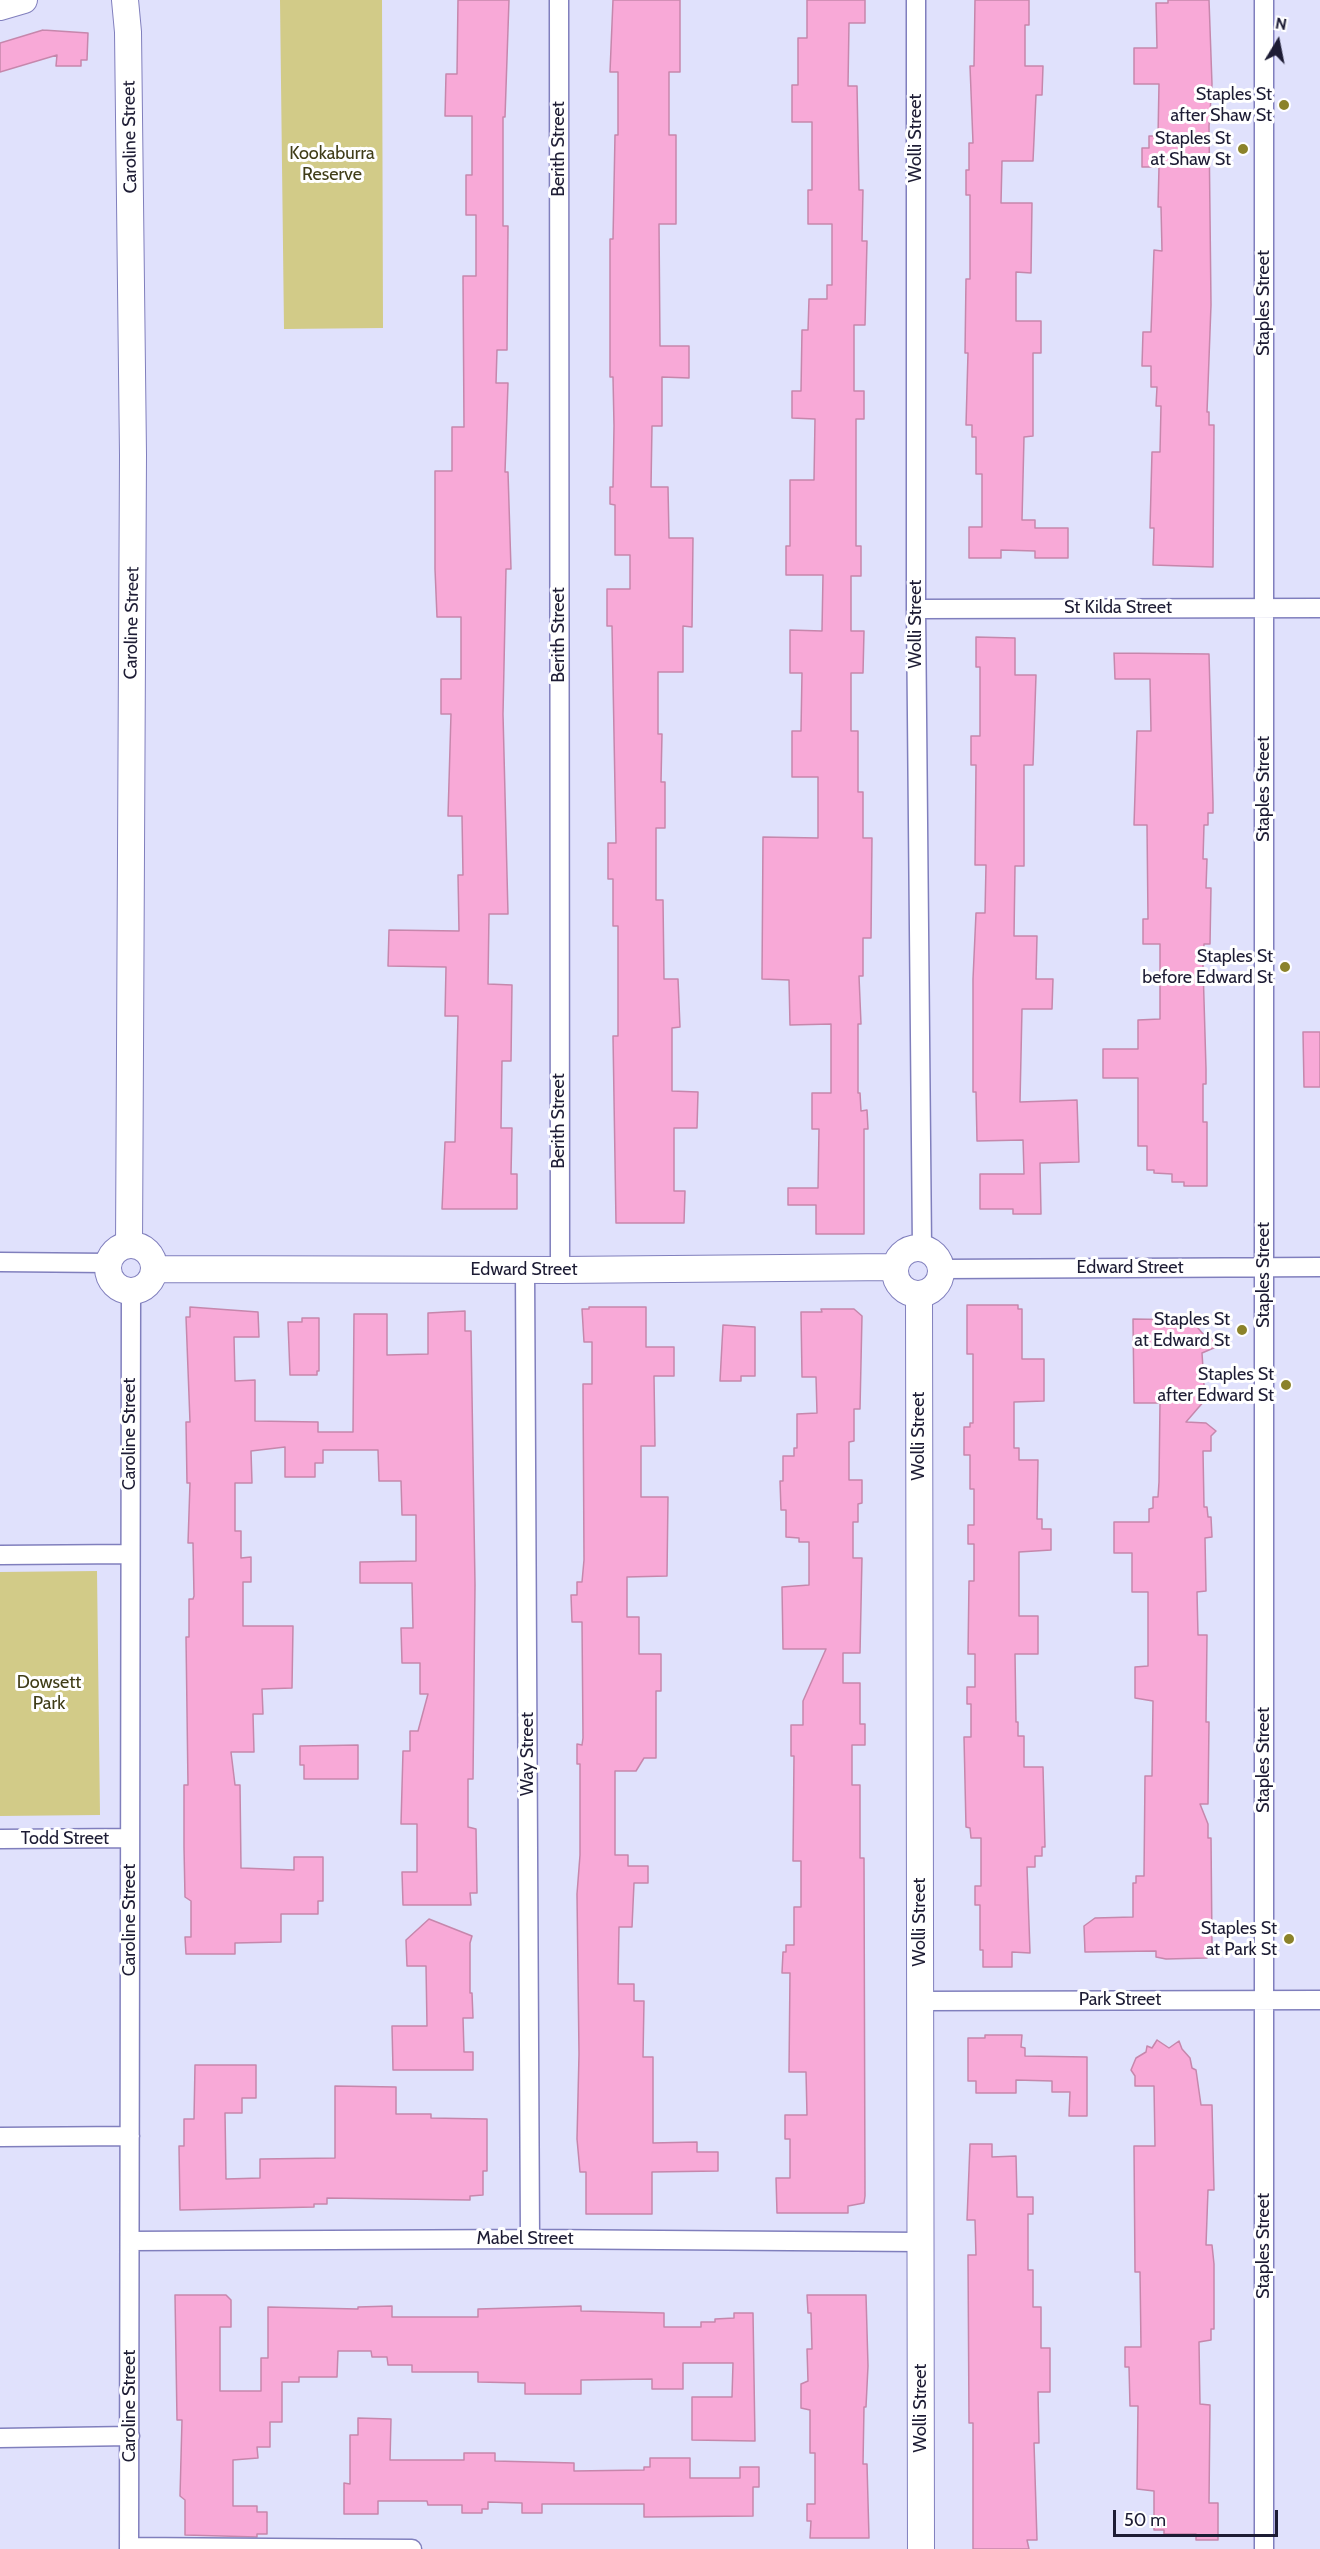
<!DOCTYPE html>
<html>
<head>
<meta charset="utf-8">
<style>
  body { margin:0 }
  #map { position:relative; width:1320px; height:2549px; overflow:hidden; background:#e0e1fc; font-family:Cabin,sans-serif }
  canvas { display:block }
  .north { position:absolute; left:1248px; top:12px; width:60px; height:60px; -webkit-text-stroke:4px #fff; paint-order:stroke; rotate:10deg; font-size:16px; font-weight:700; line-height:24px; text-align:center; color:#1d1c34 }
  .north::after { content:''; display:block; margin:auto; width:21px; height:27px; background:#1d1c34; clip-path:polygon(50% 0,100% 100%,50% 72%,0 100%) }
  .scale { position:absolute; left:1113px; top:2510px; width:165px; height:27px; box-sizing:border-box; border:3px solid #1d1c34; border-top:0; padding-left:8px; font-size:18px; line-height:21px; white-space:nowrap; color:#1d1c34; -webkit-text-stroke:4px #fff; paint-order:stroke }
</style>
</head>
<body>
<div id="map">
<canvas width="1320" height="2549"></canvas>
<div class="north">N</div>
<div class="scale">50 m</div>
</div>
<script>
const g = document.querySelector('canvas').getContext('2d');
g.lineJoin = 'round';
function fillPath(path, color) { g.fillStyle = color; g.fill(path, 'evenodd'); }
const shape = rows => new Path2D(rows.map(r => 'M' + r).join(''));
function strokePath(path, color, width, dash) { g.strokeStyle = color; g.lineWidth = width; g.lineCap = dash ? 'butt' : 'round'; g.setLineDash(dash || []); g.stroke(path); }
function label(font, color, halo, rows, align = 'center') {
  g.font = font + ' Cabin,sans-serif'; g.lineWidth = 6; g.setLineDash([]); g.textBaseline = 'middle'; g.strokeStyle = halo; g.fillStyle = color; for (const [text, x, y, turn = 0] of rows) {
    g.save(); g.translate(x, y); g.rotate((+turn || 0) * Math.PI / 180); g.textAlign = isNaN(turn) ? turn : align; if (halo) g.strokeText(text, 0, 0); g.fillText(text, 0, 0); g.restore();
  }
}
const green = shape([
  [280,0,382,0,383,328,284,329],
  [97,1571,100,1815,0,1816,0,1572]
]);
const building = shape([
  [458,0,509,0,505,117,503,117,503,226,508,226,507,350,497,350,496,383,508,383,505,472,508,472,511,569,506,569,503,714,508,914,489,914,488,984,512,985,511,1061,502,1061,501,1128,512,1128,511,1174,517,1174,517,1209,442,1209,445,1142,455,1142,458,1016,445,1016,446,967,388,966,389,930,459,931,458,875,463,875,462,816,448,816,451,714,441,714,441,679,461,679,461,617,437,617,435,569,435,471,452,471,452,427,464,427,463,276,476,276,476,215,466,215,466,175,472,175,472,116,445,116,446,74,457,74,458,0],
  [613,0,680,0,680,72,669,72,669,135,676,135,676,224,659,224,660,346,689,346,689,378,662,377,662,426,652,426,651,487,668,487,669,538,693,538,692,627,683,626,683,672,658,672,658,734,662,734,661,782,665,782,665,828,656,828,656,900,663,900,664,979,678,979,680,1027,672,1028,672,1091,698,1092,697,1128,674,1128,674,1191,685,1191,684,1223,616,1223,613,1036,618,1036,618,926,613,926,613,879,608,879,608,843,616,843,612,626,607,626,607,589,630,589,630,555,615,555,615,505,610,504,610,487,613,487,614,426,613,377,610,377,610,239,613,239,615,135,618,135,618,72,610,72,613,0],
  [807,0,865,0,865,23,849,23,848,86,857,86,859,190,863,190,862,241,867,241,865,325,854,325,854,391,864,391,864,419,856,419,856,546,861,546,861,576,851,576,851,631,864,631,863,673,851,673,851,731,858,731,858,792,863,792,863,838,872,838,871,938,863,938,863,976,859,976,861,1024,858,1024,858,1093,860,1093,861,1111,867,1110,868,1129,864,1129,864,1234,816,1234,816,1205,788,1205,788,1188,818,1188,819,1129,812,1129,812,1093,831,1093,831,1024,790,1025,789,980,762,979,763,837,818,838,818,777,792,777,792,731,801,731,802,673,790,673,790,630,822,631,823,575,786,575,786,546,790,546,790,480,814,480,815,419,792,418,792,391,801,391,802,330,808,330,809,299,827,299,827,285,832,285,832,224,808,224,808,190,812,190,812,122,792,122,792,85,798,85,798,38,807,38,807,0],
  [975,0,1029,0,1029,25,1025,25,1025,66,1043,66,1042,95,1036,95,1033,161,1002,161,1001,203,1032,203,1031,273,1016,272,1016,321,1041,321,1041,353,1033,353,1033,436,1024,437,1022,520,1035,520,1035,528,1068,528,1068,558,1035,558,1035,551,1001,550,1001,558,969,558,969,527,982,527,982,474,976,474,976,437,972,437,972,425,966,425,968,353,965,353,966,279,970,279,970,195,966,195,966,170,969,170,969,143,973,143,970,66,974,66,975,0],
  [1168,0,1209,0,1212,84,1209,126,1211,305,1207,412,1209,412,1209,425,1214,425,1213,567,1153,565,1154,528,1150,528,1152,452,1160,452,1161,406,1156,406,1157,387,1151,387,1151,366,1142,366,1143,332,1151,332,1154,250,1162,251,1161,207,1158,207,1159,167,1142,167,1142,148,1149,148,1149,136,1158,136,1159,84,1134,84,1134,48,1157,48,1156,3,1168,3,1168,0],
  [43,30,88,33,87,60,81,60,81,66,56,66,57,55,0,72,0,43,43,30],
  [976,637,1015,638,1015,675,1036,675,1033,765,1024,765,1024,866,1015,866,1014,936,1037,936,1036,979,1053,979,1052,1009,1022,1009,1020,1102,1077,1100,1079,1162,1040,1163,1041,1214,1013,1214,1013,1209,980,1209,980,1174,1024,1174,1023,1140,977,1141,976,1092,973,1092,973,979,976,913,985,913,986,865,975,865,976,765,971,765,971,736,980,736,980,667,976,667,976,637],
  [1114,653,1209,654,1213,803,1213,813,1208,813,1208,825,1204,825,1203,859,1207,859,1206,888,1211,888,1210,944,1204,944,1203,966,1206,1069,1206,1084,1203,1084,1203,1122,1207,1122,1207,1186,1184,1186,1184,1182,1172,1182,1172,1174,1154,1173,1154,1170,1147,1170,1147,1146,1138,1146,1138,1078,1103,1078,1103,1049,1138,1049,1138,1020,1160,1019,1160,944,1143,944,1143,919,1148,919,1147,825,1134,825,1137,731,1151,731,1150,679,1115,679,1114,653],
  [1303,1032,1320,1032,1320,1087,1304,1087,1303,1032],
  [967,1305,1018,1305,1018,1309,1022,1309,1022,1359,1044,1359,1044,1401,1014,1402,1014,1448,1019,1448,1019,1460,1038,1460,1037,1519,1042,1519,1042,1529,1051,1529,1051,1550,1019,1552,1019,1616,1038,1616,1038,1654,1015,1654,1016,1722,1018,1722,1018,1736,1024,1736,1024,1767,1043,1767,1045,1847,1042,1847,1042,1856,1035,1856,1035,1867,1027,1867,1030,1953,1012,1952,1012,1967,983,1967,983,1950,980,1950,980,1905,975,1905,975,1886,981,1886,981,1838,971,1838,970,1828,966,1827,964,1737,971,1737,971,1704,967,1704,967,1687,975,1687,975,1654,968,1654,969,1581,974,1581,974,1544,968,1544,968,1525,974,1525,974,1489,970,1489,970,1455,964,1455,964,1427,970,1427,970,1423,973,1423,973,1354,967,1354,967,1305],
  [190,1307,258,1312,259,1337,234,1337,235,1381,255,1380,255,1421,318,1422,318,1432,353,1432,354,1314,387,1314,387,1355,428,1354,428,1313,465,1311,465,1331,471,1331,475,1585,473,1779,468,1779,468,1827,476,1829,477,1893,470,1893,471,1905,403,1905,402,1872,417,1872,417,1824,401,1824,403,1751,410,1751,410,1731,418,1731,428,1694,420,1694,420,1663,402,1663,401,1628,413,1628,412,1583,360,1583,360,1562,416,1561,416,1515,402,1515,401,1481,379,1481,378,1450,323,1450,323,1463,315,1463,315,1477,285,1477,285,1447,251,1451,252,1483,235,1483,235,1531,241,1531,241,1558,251,1557,251,1582,243,1582,243,1626,293,1626,292,1688,262,1689,263,1714,253,1714,254,1752,231,1752,235,1785,240,1785,241,1868,294,1870,294,1857,323,1857,323,1901,318,1901,318,1914,281,1914,281,1942,235,1943,235,1954,186,1954,185,1937,191,1937,191,1901,185,1897,184,1847,184,1785,188,1785,186,1637,189,1637,189,1599,193,1599,194,1596,193,1543,188,1543,190,1483,187,1483,186,1422,190,1422,186,1317,190,1317,190,1307],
  [589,1307,646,1307,646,1347,674,1347,674,1376,654,1376,655,1446,641,1446,641,1497,668,1497,667,1576,627,1577,627,1617,639,1617,639,1654,661,1654,661,1691,656,1691,656,1758,644,1758,636,1771,615,1771,615,1855,628,1855,628,1866,648,1866,648,1883,634,1883,632,1927,619,1927,618,1984,634,1984,634,2001,644,2001,643,2057,653,2057,653,2143,697,2142,697,2152,718,2152,718,2171,652,2172,652,2214,586,2214,586,2172,580,2172,577,2139,579,2054,577,1894,580,1855,580,1764,577,1764,577,1744,582,1745,583,1738,582,1622,572,1622,571,1595,577,1595,577,1582,582,1582,584,1560,583,1384,592,1384,592,1342,584,1342,582,1309,589,1309,589,1307],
  [821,1309,854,1309,862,1316,860,1409,854,1409,854,1441,849,1442,849,1480,862,1480,862,1503,858,1504,858,1522,853,1522,853,1558,862,1558,860,1653,843,1653,843,1683,860,1683,860,1724,865,1724,865,1745,852,1745,852,1785,860,1785,860,1858,864,1858,865,2196,864,2203,848,2206,848,2213,777,2213,776,2178,790,2178,790,2139,785,2139,785,2115,807,2115,806,2072,789,2072,790,1973,782,1973,783,1952,786,1952,786,1945,794,1945,794,1907,801,1907,801,1861,793,1861,794,1756,791,1756,791,1725,803,1725,803,1701,826,1649,783,1649,782,1587,809,1585,809,1542,799,1542,799,1538,786,1537,786,1510,781,1510,780,1481,783,1481,783,1456,794,1456,794,1448,797,1448,797,1414,817,1413,816,1377,802,1377,801,1312,822,1312,821,1309],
  [302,1318,319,1318,319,1371,317,1371,317,1375,290,1375,288,1322,302,1322,302,1318],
  [1133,1319,1191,1320,1204,1335,1223,1344,1202,1353,1205,1400,1186,1422,1206,1423,1216,1431,1211,1436,1211,1451,1203,1451,1204,1507,1207,1507,1208,1517,1211,1517,1212,1537,1205,1538,1206,1591,1197,1592,1198,1635,1207,1635,1206,1722,1209,1722,1208,1804,1200,1804,1208,1824,1208,1838,1211,1838,1212,1944,1207,1944,1207,1958,1166,1959,1156,1957,1156,1951,1085,1952,1084,1926,1095,1918,1133,1917,1133,1883,1136,1883,1136,1876,1144,1876,1145,1776,1152,1776,1153,1701,1135,1698,1135,1667,1148,1666,1148,1592,1132,1592,1132,1553,1114,1553,1114,1522,1149,1522,1149,1509,1153,1508,1153,1497,1158,1497,1159,1482,1160,1403,1134,1403,1133,1319],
  [723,1325,755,1327,755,1376,741,1376,741,1381,720,1381,723,1325],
  [358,1745,358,1779,304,1779,304,1765,300,1765,300,1746,358,1745],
  [429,1919,472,1936,470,1943,470,1993,472,1993,473,2018,463,2018,464,2052,473,2052,473,2070,393,2070,392,2026,427,2026,426,1966,407,1966,406,1940,429,1919],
  [985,2035,1022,2035,1021,2047,1025,2048,1025,2056,1087,2057,1087,2116,1069,2116,1070,2092,1052,2092,1052,2081,1016,2080,1016,2093,976,2093,976,2081,968,2081,968,2038,985,2038,985,2035],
  [1157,2040,1169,2048,1179,2041,1182,2049,1190,2058,1192,2068,1196,2070,1201,2105,1212,2105,1214,2190,1208,2190,1206,2245,1212,2245,1214,2264,1214,2329,1211,2329,1211,2340,1199,2342,1200,2404,1210,2405,1209,2503,1218,2503,1218,2540,1196,2540,1196,2534,1164,2534,1164,2530,1154,2530,1154,2491,1137,2489,1138,2406,1130,2406,1129,2367,1125,2367,1125,2347,1141,2347,1140,2272,1135,2272,1134,2146,1155,2146,1154,2086,1135,2086,1135,2076,1131,2070,1136,2058,1146,2052,1147,2046,1152,2048,1157,2040],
  [195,2065,256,2065,256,2098,242,2098,242,2113,225,2113,226,2179,260,2178,260,2159,335,2158,335,2086,396,2087,396,2114,431,2114,431,2118,487,2119,487,2171,483,2171,483,2195,470,2196,470,2200,327,2198,327,2204,314,2204,314,2207,180,2210,179,2146,184,2146,184,2119,194,2119,195,2065],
  [970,2144,992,2144,992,2157,1016,2156,1017,2197,1033,2197,1033,2214,1028,2214,1028,2270,1033,2270,1033,2307,1041,2307,1041,2348,1050,2348,1050,2392,1038,2392,1039,2443,1034,2443,1037,2540,1027,2540,1029,2549,973,2549,973,2423,969,2423,968,2255,976,2255,975,2220,967,2220,970,2144],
  [175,2295,226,2295,231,2300,231,2327,220,2327,220,2391,261,2391,261,2358,268,2358,268,2307,358,2309,358,2307,392,2306,392,2317,478,2317,478,2309,581,2306,581,2311,664,2313,664,2327,701,2327,701,2322,715,2322,715,2319,734,2318,734,2313,753,2313,755,2441,692,2440,692,2397,732,2397,733,2363,683,2363,683,2389,652,2389,652,2379,581,2380,581,2394,525,2394,525,2383,478,2382,478,2372,412,2372,412,2365,388,2365,387,2357,372,2357,371,2351,338,2351,337,2377,299,2377,299,2382,282,2382,282,2422,270,2422,270,2447,257,2447,258,2458,233,2460,233,2506,257,2506,257,2512,267,2512,267,2534,257,2534,257,2537,185,2535,185,2500,180,2496,182,2420,177,2420,175,2295],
  [807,2295,866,2295,868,2366,866,2407,864,2407,863,2464,867,2464,869,2538,810,2538,811,2521,807,2521,807,2504,815,2504,815,2453,810,2453,810,2410,801,2408,801,2384,808,2381,807,2349,812,2349,811,2313,808,2313,807,2295],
  [358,2418,391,2419,390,2460,464,2460,464,2453,495,2453,495,2461,574,2463,574,2471,644,2470,644,2467,650,2467,650,2458,690,2458,690,2478,740,2478,740,2467,759,2467,759,2487,753,2487,753,2516,644,2517,644,2504,542,2504,542,2513,522,2513,522,2503,488,2502,488,2509,482,2509,482,2513,462,2513,462,2505,428,2505,427,2501,378,2501,378,2514,344,2514,344,2483,350,2484,350,2435,358,2435,358,2418]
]);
const street = shape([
  [559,0,560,1270],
  [916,0,916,609,922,1248],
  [916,609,1320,608],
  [0,1262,108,1263],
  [941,1269,1320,1267],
  [525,1270,530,2239],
  [0,1555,130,1554],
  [0,1839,130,1838],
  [920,2001,1320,2000],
  [0,2137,130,2136],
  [130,2241,530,2239,921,2242],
  [0,2438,130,2436],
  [129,2547,412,2549],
  [129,2549,131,1291],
  [1264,2549,1264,0]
]);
const secondary = shape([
  [125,0,128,32,133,455,129,1245],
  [0,7,24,0],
  '108 1268a23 23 0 1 1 46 0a23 23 0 1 1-46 0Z',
  '895 1271a23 23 0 1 1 46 0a23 23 0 1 1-46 0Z',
  [154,1269,560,1270,895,1267],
  [919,1294,921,2549]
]);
const markers = [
  [1284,105,6,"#8b822a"],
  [1243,149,6,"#8b822a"],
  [1285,967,6,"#8b822a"],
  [1242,1330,6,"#8b822a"],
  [1286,1385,6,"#8b822a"],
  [1289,1939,6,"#8b822a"]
];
const poiNames = [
  ["Staples St",1272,95],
  ["after Shaw St",1272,116],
  ["Staples St",1231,139],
  ["at Shaw St",1231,160],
  ["Staples St",1273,957],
  ["before Edward St",1273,978],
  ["Staples St",1230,1320],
  ["at Edward St",1230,1341],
  ["Staples St",1274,1375],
  ["after Edward St",1274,1396],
  ["Staples St",1277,1929],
  ["at Park St",1277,1950]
];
const streetNames = [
  ["Caroline Street",130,137,-91],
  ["Wolli Street",916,138,-90],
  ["Berith Street",559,149,-90],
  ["Staples Street",1264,303,-90],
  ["St Kilda Street",1118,608],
  ["Caroline Street",132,623,-89],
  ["Wolli Street",916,624,-90],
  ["Berith Street",559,635,-90],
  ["Staples Street",1264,789,-90],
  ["Berith Street",559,1121,-90],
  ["Edward Street",1130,1268],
  ["Edward Street",524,1270],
  ["Staples Street",1264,1275,-90],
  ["Caroline Street",130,1434,-90],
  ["Wolli Street",919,1436,-90],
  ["Way Street",528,1754,-90],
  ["Staples Street",1264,1760,-90],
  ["Todd Street",65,1839],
  ["Caroline Street",130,1920,-90],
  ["Wolli Street",920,1922,-90],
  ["Park Street",1120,2000],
  ["Mabel Street",525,2239],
  ["Staples Street",1264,2246,-90],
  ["Caroline Street",130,2406,-90],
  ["Wolli Street",921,2408,-90]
];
const parkNames = [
  ["Kookaburra",332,154],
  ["Reserve",332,175],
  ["Dowsett",49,1683],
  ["Park",49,1704]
];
fillPath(green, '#d2cb88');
fillPath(building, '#f8a9d7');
strokePath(building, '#c687ac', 1.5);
strokePath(street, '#807fbd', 21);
strokePath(secondary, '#807fbd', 28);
strokePath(street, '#fff', 18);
strokePath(secondary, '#fff', 26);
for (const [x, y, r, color] of markers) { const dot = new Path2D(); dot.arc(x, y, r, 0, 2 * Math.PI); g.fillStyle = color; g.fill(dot); strokePath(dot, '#fff', 2); }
label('18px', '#1d1c34', '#fff', poiNames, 'right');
label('18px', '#1d1c34', '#fff', streetNames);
label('18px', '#403d18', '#fff', parkNames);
</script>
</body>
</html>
